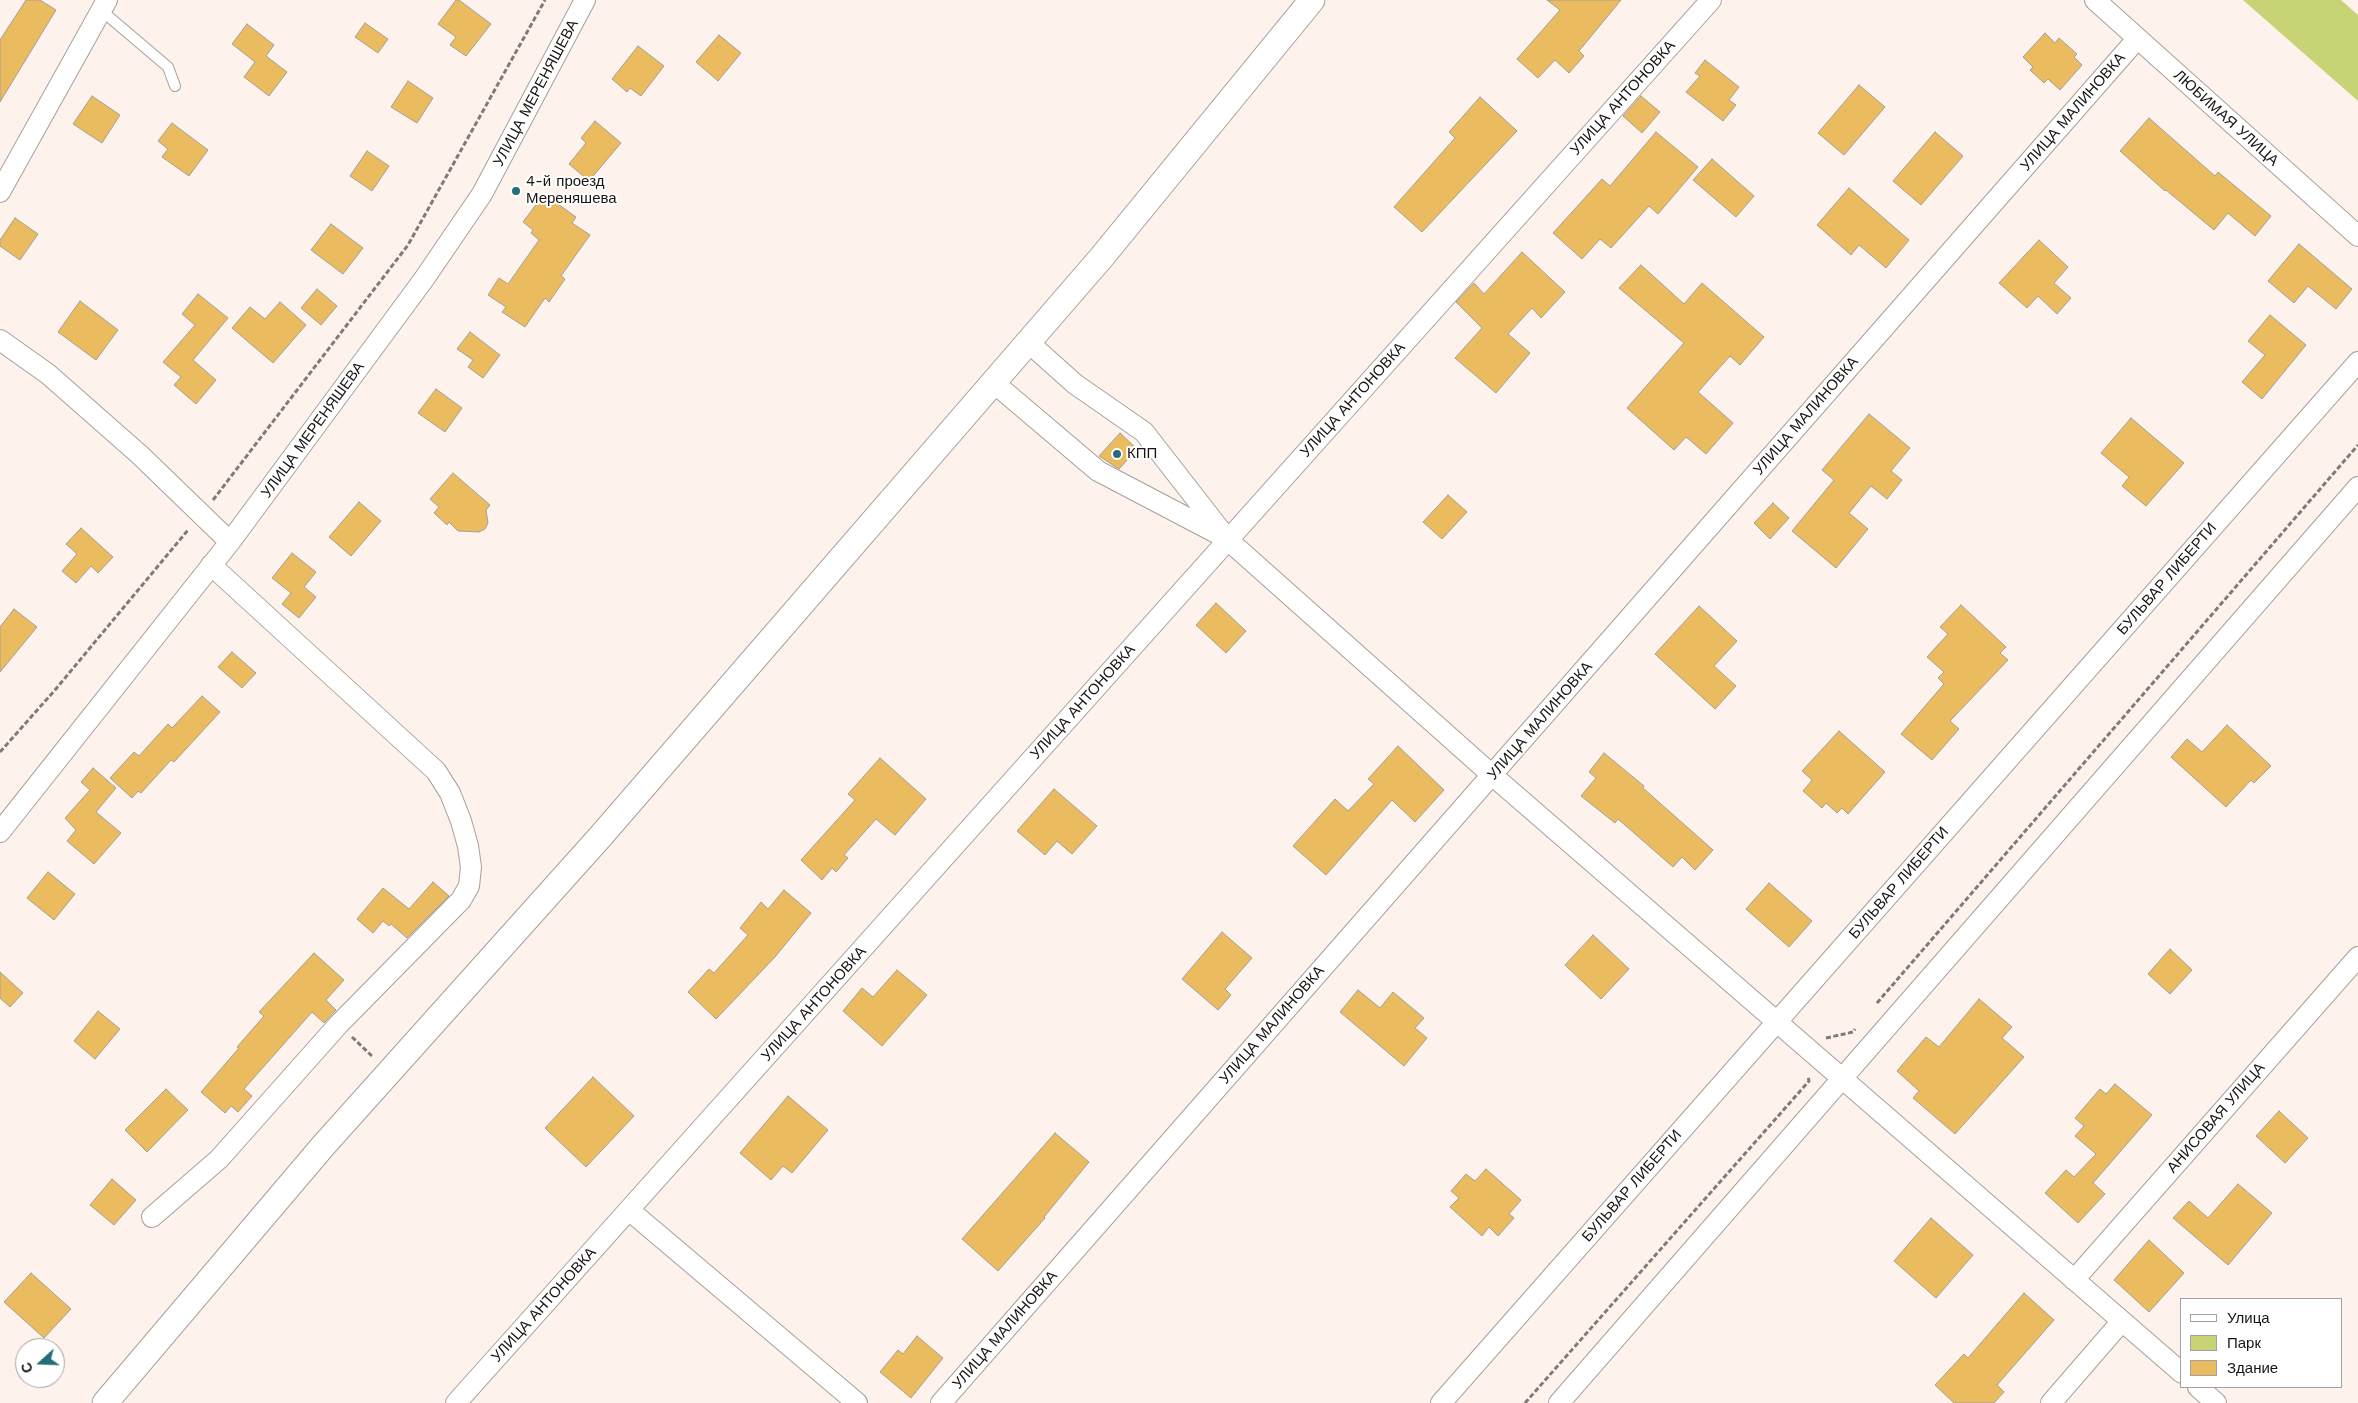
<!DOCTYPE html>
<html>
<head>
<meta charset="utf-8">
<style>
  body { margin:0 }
  #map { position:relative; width:2358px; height:1403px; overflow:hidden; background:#fef2ec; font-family:"Work Sans",sans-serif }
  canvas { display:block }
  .legend { position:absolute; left:2180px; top:1298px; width:162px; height:90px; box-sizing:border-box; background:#fff; border:1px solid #a3a1a1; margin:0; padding:6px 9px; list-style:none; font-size:15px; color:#181513 }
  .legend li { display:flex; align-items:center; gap:10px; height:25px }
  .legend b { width:25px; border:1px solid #a3a1a1 }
  .north { position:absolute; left:15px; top:1338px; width:50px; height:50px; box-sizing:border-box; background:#fff; border:1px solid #a3a1a1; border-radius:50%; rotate:250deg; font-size:14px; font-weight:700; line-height:20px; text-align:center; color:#181513 }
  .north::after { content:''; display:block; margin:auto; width:18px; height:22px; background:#256d79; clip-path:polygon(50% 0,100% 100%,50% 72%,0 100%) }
</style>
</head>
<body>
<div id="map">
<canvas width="2358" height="1403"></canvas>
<ul class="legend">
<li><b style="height:6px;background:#fff"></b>Улица</li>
<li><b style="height:14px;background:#c8d375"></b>Парк</li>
<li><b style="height:14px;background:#eabb5f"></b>Здание</li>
</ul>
<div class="north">С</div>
</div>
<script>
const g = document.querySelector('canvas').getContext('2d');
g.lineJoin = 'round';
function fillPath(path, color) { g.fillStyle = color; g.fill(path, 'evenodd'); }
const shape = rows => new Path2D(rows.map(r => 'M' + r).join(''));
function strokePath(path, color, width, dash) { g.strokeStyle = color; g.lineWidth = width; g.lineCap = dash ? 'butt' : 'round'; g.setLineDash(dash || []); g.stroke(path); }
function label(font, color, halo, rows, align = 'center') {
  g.font = font + ' "Work Sans",sans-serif'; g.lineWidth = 4; g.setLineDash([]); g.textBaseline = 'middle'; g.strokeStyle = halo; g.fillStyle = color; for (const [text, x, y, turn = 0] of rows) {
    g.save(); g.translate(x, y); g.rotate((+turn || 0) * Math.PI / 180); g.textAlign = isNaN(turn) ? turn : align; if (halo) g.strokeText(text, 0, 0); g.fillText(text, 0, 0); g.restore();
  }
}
const green = shape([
  [2243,0,2341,0,2358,15,2358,101]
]);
const building = shape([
  [26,0,40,0,56,10,0,102,0,40,26,0],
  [456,0,459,0,491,24,466,56,450,45,456,37,438,24,456,0],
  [1547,0,1621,0,1579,51,1584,56,1569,73,1555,60,1538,78,1517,59,1560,10,1547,0],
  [365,23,388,39,378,53,355,37,365,23],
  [247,24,274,45,266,56,287,72,269,96,244,77,255,62,232,44,247,24],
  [2045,33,2055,43,2059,38,2077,54,2074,57,2082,65,2060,90,2048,79,2044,83,2030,70,2033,67,2023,57,2045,33],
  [719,35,741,53,718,81,696,62,719,35],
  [638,46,664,66,641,96,630,88,627,92,612,79,638,46],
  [1705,60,1739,87,1729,100,1736,105,1723,121,1686,92,1700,76,1695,73,1705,60],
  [408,81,433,98,417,123,391,107,408,81],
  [1859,85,1885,107,1844,155,1818,133,1859,85],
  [92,96,120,115,102,143,73,124,92,96],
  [1641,96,1660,112,1642,133,1623,116,1641,96],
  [1480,97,1517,131,1422,232,1394,207,1455,138,1449,132,1480,97],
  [2149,118,2215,176,2218,172,2271,216,2255,236,2228,213,2214,230,2166,190,2165,191,2120,151,2149,118],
  [595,121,621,143,589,181,569,164,586,143,581,138,595,121],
  [172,123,208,150,189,176,162,157,168,149,158,141,172,123],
  [1656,132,1698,167,1658,214,1649,206,1611,248,1600,239,1582,259,1553,233,1602,179,1610,186,1656,132],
  [1935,132,1963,156,1921,205,1893,181,1935,132],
  [367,151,389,166,372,191,350,176,367,151],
  [1712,159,1754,196,1736,217,1693,180,1712,159],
  [1849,188,1909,240,1886,268,1859,245,1851,255,1817,225,1849,188],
  [544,194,576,217,572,223,590,235,561,276,565,279,549,302,545,298,525,327,502,312,506,307,488,295,499,278,508,284,539,240,531,233,533,230,523,222,544,194],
  [15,218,38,234,20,260,0,246,0,240,15,218],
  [331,224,363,248,343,274,311,250,331,224],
  [2039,240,2068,267,2054,283,2071,298,2057,314,2038,296,2027,308,1999,283,2039,240],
  [2299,244,2352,289,2336,309,2308,286,2294,303,2268,281,2299,244],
  [1522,252,1565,292,1541,318,1532,308,1508,334,1530,353,1496,393,1455,358,1482,328,1456,302,1474,283,1484,294,1522,252],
  [1641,265,1684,304,1702,283,1764,337,1740,365,1730,356,1698,392,1733,423,1706,454,1686,437,1674,450,1627,408,1684,343,1619,288,1641,265],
  [317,289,337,306,321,325,301,308,317,289],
  [198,294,228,318,193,360,216,380,196,404,174,385,181,377,163,362,195,325,182,314,198,294],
  [80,301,118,330,96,360,58,332,80,301],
  [280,302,306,325,273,363,232,328,250,307,265,319,280,302],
  [2270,315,2306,345,2262,399,2242,382,2265,355,2248,341,2270,315],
  [470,332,500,355,483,378,468,367,473,360,457,349,470,332],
  [436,389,462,408,445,432,418,413,436,389],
  [1869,414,1910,448,1891,471,1902,480,1887,499,1871,486,1849,513,1868,529,1836,568,1792,531,1834,480,1822,470,1869,414],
  [2131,418,2184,463,2146,506,2122,486,2129,477,2101,453,2131,418],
  [1120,433,1137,449,1119,469,1099,456,1120,433],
  [453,473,490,505,486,510,488,523,485,529,479,532,458,531,449,522,447,525,434,513,439,507,430,499,453,473],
  [1448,495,1467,512,1442,539,1423,522,1448,495],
  [359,502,381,521,351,556,329,537,359,502],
  [1773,503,1789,518,1770,539,1754,523,1773,503],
  [81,528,113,557,98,573,91,566,76,583,62,571,77,554,66,544,81,528],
  [292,553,316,572,304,587,316,597,299,618,282,604,291,593,272,578,292,553],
  [1216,603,1246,631,1226,653,1196,625,1216,603],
  [1961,605,2006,647,2000,653,2008,660,1950,721,1959,729,1932,760,1901,734,1944,684,1938,678,1944,672,1927,657,1948,634,1940,627,1961,605],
  [1699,606,1737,641,1714,666,1736,686,1715,709,1655,654,1699,606],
  [14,609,37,627,0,672,0,627,14,609],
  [232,652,256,673,242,688,218,667,232,652],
  [202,696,220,712,174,762,171,760,141,793,138,791,132,798,110,778,134,752,139,756,168,724,172,728,202,696],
  [2227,725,2271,766,2254,783,2251,780,2226,807,2171,757,2187,739,2202,752,2227,725],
  [1839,731,1885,772,1848,814,1842,808,1837,813,1826,803,1822,808,1803,791,1812,780,1802,771,1839,731],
  [1398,746,1444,790,1415,822,1392,800,1326,875,1293,846,1335,799,1348,811,1374,784,1368,779,1398,746],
  [1604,753,1644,786,1643,788,1713,850,1695,870,1682,857,1673,867,1618,819,1615,823,1581,796,1596,778,1589,772,1604,753],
  [880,758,926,799,895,835,876,819,844,855,848,858,836,872,832,868,822,880,801,860,855,800,848,794,880,758],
  [93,768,116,788,96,812,121,833,94,864,67,841,76,830,65,818,90,790,81,782,93,768],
  [1054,789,1097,826,1072,854,1057,841,1045,855,1017,831,1054,789],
  [48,872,75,894,54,920,27,898,48,872],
  [433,882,449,896,407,938,391,924,389,926,383,921,373,933,357,919,383,888,409,909,433,882],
  [1769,883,1812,921,1789,947,1746,909,1769,883],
  [784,890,811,913,775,957,716,1019,688,992,709,969,714,973,748,935,740,928,761,902,768,909,784,890],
  [1222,932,1252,958,1225,989,1231,995,1218,1010,1182,979,1222,932],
  [1593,935,1629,969,1601,999,1565,965,1593,935],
  [2170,949,2192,970,2170,994,2148,974,2170,949],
  [314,953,344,980,326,1000,336,1010,324,1023,312,1012,244,1089,252,1096,238,1112,231,1106,225,1113,201,1092,239,1048,237,1047,264,1016,259,1012,314,953],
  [897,970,927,995,882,1046,843,1011,862,988,873,997,897,970],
  [0,972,23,993,10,1007,0,998,0,972],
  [1358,990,1380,1008,1393,992,1424,1018,1415,1028,1427,1038,1404,1066,1340,1012,1358,990],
  [1979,999,2012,1027,2002,1038,2024,1057,1955,1134,1913,1098,1919,1091,1897,1071,1926,1037,1939,1047,1979,999],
  [98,1011,120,1029,95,1059,74,1041,98,1011],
  [593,1077,634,1116,586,1167,545,1128,593,1077],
  [2115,1084,2152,1115,2093,1183,2105,1194,2078,1223,2045,1193,2066,1170,2074,1177,2096,1154,2075,1136,2084,1126,2075,1118,2100,1089,2106,1094,2115,1084],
  [166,1089,188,1110,147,1152,125,1130,166,1089],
  [788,1096,828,1130,792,1173,783,1166,771,1180,740,1153,788,1096],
  [2279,1111,2308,1138,2285,1163,2256,1136,2279,1111],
  [1055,1133,1089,1162,1044,1217,1045,1218,998,1271,962,1239,1055,1133],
  [1486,1169,1521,1200,1509,1214,1514,1218,1498,1236,1489,1227,1482,1236,1450,1207,1459,1198,1451,1191,1466,1174,1475,1181,1486,1169],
  [112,1179,136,1200,114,1225,90,1205,112,1179],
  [2238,1184,2272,1213,2228,1265,2173,1218,2189,1201,2208,1218,2238,1184],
  [1931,1218,1973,1255,1936,1298,1894,1261,1931,1218],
  [2149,1240,2184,1273,2149,1312,2114,1280,2149,1240],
  [31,1273,71,1309,44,1338,4,1302,31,1273],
  [2024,1293,2054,1320,1997,1385,2004,1392,1994,1403,1954,1403,1935,1385,1964,1354,1968,1358,2024,1293],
  [917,1336,943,1358,911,1398,880,1372,898,1350,903,1354,917,1336]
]);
const path = shape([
  [213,500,408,245,545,0],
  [0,752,55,690,188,530],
  [1877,1003,2358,445],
  [352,1037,373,1057],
  [1826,1038,1853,1032,1855,1029],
  [1525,1403,1809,1081,1808,1076]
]);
const service = shape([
  [102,11,168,67,175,86]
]);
const minor = shape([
  [2095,0,2358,236],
  [0,192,107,0],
  [0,340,48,374,140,455,230,542],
  [1028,342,1075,384,1144,432,1228,540,1492,775,2182,1373],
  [993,382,1098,471,1222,536],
  [0,832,230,542,424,279,482,194,585,0],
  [629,1210,857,1403],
  [152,1217,219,1159,339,1024,461,900,469,886,471,867,468,846,461,821,450,793,436,771,211,565],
  [2074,1280,2358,957],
  [2198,1387,2216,1403],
  [456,1403,1711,0],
  [941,1403,2137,39],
  [1441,1403,2358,362],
  [1559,1403,2358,487],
  [2051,1403,2122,1321]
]);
const tertiary = shape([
  [105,1403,323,1146,600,837,1101,258,1312,0]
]);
const markers = [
  [516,191,5,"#256d79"],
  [1117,454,5,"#256d79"]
];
const streetNames = [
  ["УЛИЦА МЕРЕНЯШЕВА",536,93,-62],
  ["УЛИЦА АНТОНОВКА",1623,98,-48],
  ["УЛИЦА МАЛИНОВКА",2073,112,-49],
  ["ЛЮБИМАЯ УЛИЦА",2226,118,42],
  ["УЛИЦА АНТОНОВКА",1353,400,-48],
  ["УЛИЦА МАЛИНОВКА",1806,416,-49],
  ["УЛИЦА МЕРЕНЯШЕВА",313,430,-54],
  ["БУЛЬВАР ЛИБЕРТИ",2167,579,-49],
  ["УЛИЦА АНТОНОВКА",1083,702,-48],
  ["УЛИЦА МАЛИНОВКА",1540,721,-49],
  ["БУЛЬВАР ЛИБЕРТИ",1899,883,-49],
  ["УЛИЦА АНТОНОВКА",814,1004,-48],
  ["УЛИЦА МАЛИНОВКА",1272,1025,-49],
  ["АНИСОВАЯ УЛИЦА",2216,1118,-49],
  ["БУЛЬВАР ЛИБЕРТИ",1632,1186,-49],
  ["УЛИЦА АНТОНОВКА",544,1305,-48],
  ["УЛИЦА МАЛИНОВКА",1005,1330,-49]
];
const poiNames = [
  ["4-й проезд",526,182],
  ["Мереняшева",526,199],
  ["КПП",1127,454]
];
fillPath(green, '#c8d375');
fillPath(building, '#eabb5f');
strokePath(building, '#a59f96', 1);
strokePath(service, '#a99f99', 12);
strokePath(minor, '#a99f99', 22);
strokePath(tertiary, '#a99f99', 27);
strokePath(path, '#817a76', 3, [5, 2.5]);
strokePath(service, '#fff', 10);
strokePath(minor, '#fff', 20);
strokePath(tertiary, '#fff', 25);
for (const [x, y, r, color] of markers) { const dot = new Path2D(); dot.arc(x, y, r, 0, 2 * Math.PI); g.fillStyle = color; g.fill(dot); strokePath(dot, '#fff', 2); }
label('15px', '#181513', '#fff', streetNames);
label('15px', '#181513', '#fff', poiNames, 'left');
</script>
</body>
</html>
